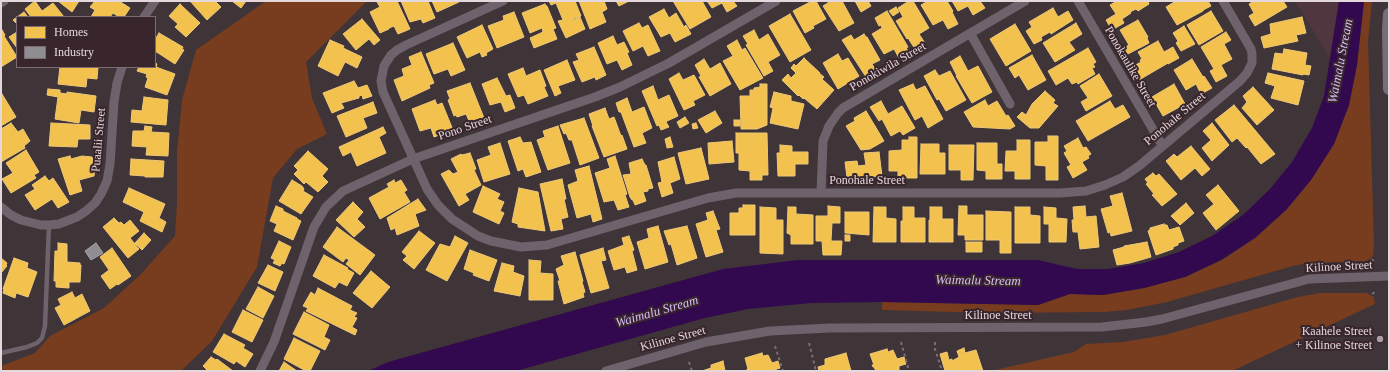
<!DOCTYPE html>
<html>
<head>
<meta charset="utf-8">
<style>
  body { margin:0 }
  #map { position:relative; width:1390px; height:372px; overflow:hidden; background:#3f3437; font-family:"Times New Roman",serif }
  canvas { display:block }
  .frame { position:absolute; inset:0; border:2px solid #e5d8dd; pointer-events:none }
  .legend { position:absolute; left:16px; top:16px; width:140px; height:52px; box-sizing:border-box; background:#38262c; border:1px solid #7d6d73; margin:0; padding:5px 7px; list-style:none; font-size:12px; color:#e5d8dd }
  .legend li { display:flex; align-items:center; gap:8px; height:20px }
  .legend b { width:20px; border:1px solid #7d6d73 }
</style>
</head>
<body>
<div id="map">
<canvas width="1390" height="372"></canvas>
<div class="frame"></div>
<ul class="legend">
<li><b style="height:11px;background:#f2c14e"></b>Homes</li>
<li><b style="height:11px;background:#8d8d92"></b>Industry</li>
</ul>
</div>
<script>
const g = document.querySelector('canvas').getContext('2d');
g.lineJoin = 'round';
function fillPath(path, color) { g.fillStyle = color; g.fill(path, 'evenodd'); }
const shape = rows => new Path2D(rows.map(r => 'M' + r).join(''));
function strokePath(path, color, width, dash) { g.strokeStyle = color; g.lineWidth = width; g.lineCap = dash ? 'butt' : 'round'; g.setLineDash(dash || []); g.stroke(path); }
function label(font, color, halo, rows, align = 'center') {
  g.font = font + ' "Times New Roman",serif'; g.lineWidth = 4; g.setLineDash([]); g.textBaseline = 'middle'; g.strokeStyle = halo; g.fillStyle = color; for (const [text, x, y, turn = 0] of rows) {
    g.save(); g.translate(x, y); g.rotate((+turn || 0) * Math.PI / 180); g.textAlign = isNaN(turn) ? turn : align; if (halo) g.strokeText(text, 0, 0); g.fillText(text, 0, 0); g.restore();
  }
}
const built = shape([
  [1294,1,1339,1,1330,59,1304,16]
]);
const green = shape([
  [266,1,367,1,306,62,312,98,327,134,297,149,273,178,257,267,212,341,181,371,1,371,1,366,35,353,50,336,104,308,140,275,175,236,177,203,177,153,182,100,196,50],
  [1364,1,1372,1,1368,41,1374,245,1373,256,1370,259,1366,261,1308,263,1293,266,1167,302,1127,310,1104,312,991,313,882,310,882,302,1038,305,1070,294,1103,295,1144,288,1185,277,1222,260,1255,238,1286,210,1311,180,1334,144,1349,105,1357,65],
  [1320,293,1366,293,1374,297,1375,304,1232,371,994,371,995,370,1074,352,1086,344,1123,342,1165,335,1298,297]
]);
const water = shape([
  [1339,1,1364,1,1357,65,1349,105,1334,144,1311,180,1286,210,1255,238,1221,260,1185,277,1144,288,1103,295,1070,294,1038,305,882,302,811,303,748,309,705,318,516,371,368,371,388,362,723,269,798,260,1038,260,1077,269,1108,269,1144,263,1179,252,1212,236,1243,215,1270,189,1292,162,1312,128,1324,96]
]);
const homes = shape([
  [35,1,42,11,53,3,64,17,31,17,25,9,35,1],
  [58,1,79,1,72,12,58,1],
  [95,1,119,1,130,8,124,17,119,17,113,13,110,17,91,17,95,10,90,7,95,1],
  [190,1,215,1,221,7,207,20,190,1],
  [232,1,246,1,241,8,232,1],
  [379,1,397,1,410,29,398,34,394,26,389,28,389,29,380,33,370,12,380,7,377,2,379,1],
  [401,1,428,1,435,18,423,23,421,19,410,22,401,1],
  [432,1,459,1,459,2,437,12,432,1],
  [549,1,575,1,581,16,572,19,573,20,580,17,585,29,566,38,558,21,563,20,556,3,551,5,549,1],
  [579,1,604,1,607,9,602,12,606,22,590,29,579,1],
  [616,1,629,1,619,6,616,1],
  [673,1,702,1,711,17,690,29,673,1],
  [707,1,733,1,737,6,727,12,722,3,712,8,707,1],
  [812,1,816,1,826,19,813,26,814,28,805,33,793,11,812,1],
  [831,1,842,1,854,23,839,31,823,6,831,1],
  [855,1,868,1,871,6,861,12,855,1],
  [909,1,913,1,929,28,919,34,925,43,915,49,908,38,907,39,896,21,903,17,898,8,909,1],
  [928,1,947,1,953,11,952,12,958,24,948,29,943,20,933,25,921,5,928,1],
  [952,1,980,1,985,8,973,15,968,6,958,11,952,1],
  [1117,1,1148,1,1149,4,1138,11,1136,9,1130,12,1131,13,1122,19,1124,23,1112,30,1106,20,1116,14,1110,5,1117,1],
  [1176,1,1208,1,1211,6,1203,10,1203,11,1177,25,1166,7,1176,1],
  [1254,1,1283,1,1287,7,1255,26,1249,16,1254,13,1249,4,1254,1],
  [180,4,200,23,186,37,175,27,178,24,169,16,180,4],
  [545,4,546,6,547,6,556,28,553,29,557,39,534,48,530,38,543,32,542,28,530,33,522,13,545,4],
  [896,7,899,12,893,16,889,11,896,7],
  [1053,8,1058,17,1068,11,1073,20,1051,34,1050,32,1041,37,1042,40,1034,44,1026,31,1032,27,1029,22,1053,8],
  [664,9,669,18,676,13,684,27,686,25,691,34,675,42,670,33,661,37,649,17,664,9],
  [887,11,908,47,906,48,909,52,899,58,894,49,884,54,872,34,882,28,881,25,879,26,875,18,887,11],
  [1211,11,1223,31,1199,45,1187,25,1211,11],
  [24,12,28,17,17,17,17,24,13,20,24,12],
  [514,12,524,37,497,48,488,26,504,20,503,16,514,12],
  [790,14,811,50,790,62,769,26,790,14],
  [1302,17,1306,33,1296,35,1298,41,1264,48,1261,37,1271,34,1270,24,1302,17],
  [362,19,380,40,374,45,369,39,356,50,343,34,362,19],
  [1138,20,1148,37,1147,38,1149,43,1126,55,1122,49,1129,45,1120,30,1138,20],
  [639,23,642,28,648,25,660,51,648,56,643,46,633,51,623,31,639,23],
  [1076,23,1082,34,1069,42,1075,50,1055,62,1043,43,1076,23],
  [1015,24,1031,51,1006,66,990,39,1015,24],
  [482,25,493,49,486,53,487,55,482,57,480,52,467,58,457,37,482,25],
  [1184,26,1195,44,1181,51,1176,43,1178,41,1173,33,1184,26],
  [1,28,5,35,4,36,17,57,1,67,1,28],
  [754,30,759,40,768,34,780,55,768,62,773,71,764,76,746,45,748,44,743,36,754,30],
  [17,32,17,48,9,37,17,32],
  [1226,32,1231,40,1224,44,1232,59,1221,65,1227,76,1216,82,1210,71,1214,69,1201,47,1226,32],
  [159,33,183,47,182,49,184,50,175,64,155,51,155,40,159,33],
  [864,34,866,37,867,37,880,60,872,64,876,71,866,77,842,40,851,35,854,40,864,34],
  [613,36,617,45,624,42,629,52,627,53,632,65,622,70,617,60,607,64,598,43,613,36],
  [330,40,344,46,343,48,362,57,357,68,345,62,338,76,318,66,330,40],
  [737,40,742,50,745,48,763,78,740,90,723,61,733,56,727,46,737,40],
  [1158,41,1164,52,1173,47,1179,58,1168,64,1168,63,1139,80,1132,67,1141,62,1140,60,1142,59,1138,52,1158,41],
  [453,43,465,70,451,76,448,69,434,74,426,54,453,43],
  [594,47,606,75,596,80,595,77,582,82,573,62,579,60,576,54,594,47],
  [1088,48,1096,62,1093,64,1095,67,1092,68,1095,74,1078,84,1077,82,1072,84,1068,78,1056,85,1048,71,1088,48],
  [1284,49,1307,53,1305,65,1311,66,1309,75,1303,74,1303,75,1272,69,1275,53,1283,54,1284,49],
  [421,52,434,83,429,85,430,88,402,101,394,80,404,76,402,69,412,65,409,57,421,52],
  [838,54,842,61,848,58,859,76,838,89,823,63,838,54],
  [1032,55,1046,80,1028,90,1019,75,1015,78,1009,68,1032,55],
  [960,56,968,71,978,66,992,92,972,103,956,76,957,76,950,62,960,56],
  [804,58,820,73,819,73,824,77,822,79,834,90,817,109,804,98,803,99,799,95,798,96,782,80,788,74,791,78,796,73,791,68,794,64,796,66,804,58],
  [704,59,710,69,720,63,731,84,710,96,699,77,701,76,695,65,704,59],
  [1192,59,1203,77,1204,76,1212,88,1201,94,1196,84,1186,90,1174,70,1192,59],
  [567,60,575,80,558,86,561,93,555,96,544,70,567,60],
  [155,63,157,64,156,67,175,74,167,95,145,87,148,78,146,77,147,74,137,71,139,67,155,67,155,63],
  [60,67,98,67,97,79,87,78,86,87,58,84,60,67],
  [523,68,526,76,540,70,546,86,544,87,548,96,528,104,524,95,518,97,508,74,523,68],
  [935,70,939,76,950,71,966,100,946,111,939,99,937,100,924,76,935,70],
  [679,73,683,80,694,75,705,95,693,101,695,105,684,110,669,79,679,73],
  [1268,73,1304,81,1298,105,1271,98,1275,86,1265,83,1268,73],
  [1099,74,1112,96,1086,111,1081,102,1088,98,1080,86,1099,74],
  [497,78,506,96,510,95,515,108,505,112,501,102,490,105,482,84,497,78],
  [354,81,358,88,367,85,372,96,363,99,362,95,359,96,359,98,341,103,344,108,332,113,323,93,354,81],
  [470,83,484,118,470,123,466,114,457,117,456,115,454,116,448,100,450,99,447,91,470,83],
  [760,84,767,84,767,125,757,129,741,129,740,96,750,96,750,90,754,90,754,88,760,87,760,84],
  [913,84,916,90,925,86,943,119,928,128,922,116,915,120,899,90,913,84],
  [1174,84,1185,104,1163,116,1152,97,1174,84],
  [653,86,658,100,669,95,678,116,667,121,666,122,669,127,661,130,659,125,657,126,642,91,653,86],
  [1253,87,1274,110,1257,125,1242,108,1247,102,1243,96,1253,87],
  [48,89,60,90,60,93,67,94,67,92,96,96,94,112,81,110,79,123,55,119,58,97,47,95,48,89],
  [1045,91,1055,100,1053,103,1058,106,1039,128,1030,128,1017,117,1022,112,1026,115,1032,104,1045,91],
  [774,92,791,96,791,101,804,104,798,129,770,123,773,108,770,107,774,92],
  [2,94,16,117,1,126,1,95,2,94],
  [144,97,168,100,166,125,131,122,132,110,142,111,144,97],
  [627,98,632,112,644,107,652,128,642,133,646,143,634,147,621,112,619,112,616,103,627,98],
  [435,100,437,105,442,103,453,130,434,137,431,128,420,131,412,109,435,100],
  [985,100,988,106,997,101,1006,116,1008,115,1015,126,1010,129,973,127,964,112,985,100],
  [881,101,888,114,902,106,915,128,903,135,900,131,891,136,882,119,879,121,870,107,881,101],
  [1110,101,1115,109,1123,105,1130,117,1088,141,1076,121,1110,101],
  [373,102,377,113,363,118,367,128,346,137,337,116,373,102],
  [1234,105,1275,154,1261,164,1247,147,1246,148,1237,138,1232,142,1215,120,1234,105],
  [605,108,609,119,614,117,621,136,622,135,627,149,604,157,592,126,593,126,589,114,605,108],
  [715,111,722,123,706,133,698,120,715,111],
  [866,111,884,141,870,149,861,150,846,126,855,121,854,118,866,111],
  [685,117,689,123,680,128,677,122,685,117],
  [584,118,599,158,580,165,572,140,569,140,566,133,564,134,560,125,584,118],
  [734,120,740,120,740,126,734,126,734,120],
  [11,123,18,132,23,129,30,141,24,146,25,148,1,162,1,129,11,123],
  [51,123,90,125,90,139,78,139,77,147,49,146,51,123],
  [696,123,698,128,693,129,692,124,696,123],
  [1212,123,1229,145,1212,161,1202,148,1211,140,1203,131,1212,123],
  [145,126,152,127,151,132,169,133,168,156,146,155,147,147,132,146,133,131,144,131,145,126],
  [558,126,570,163,548,170,537,140,545,137,543,131,558,126],
  [383,127,386,133,379,137,386,153,357,166,351,152,343,156,339,147,383,127],
  [736,133,767,133,768,175,762,175,762,180,750,180,750,171,739,170,739,153,736,153,736,133],
  [1048,136,1058,136,1058,180,1046,180,1046,166,1035,165,1035,142,1048,142,1048,136],
  [520,137,523,143,531,142,541,172,526,177,523,169,518,171,508,141,520,137],
  [670,137,673,147,667,148,665,139,670,137],
  [909,137,917,137,917,178,903,178,904,176,898,176,898,171,889,171,889,151,902,150,902,140,909,140,909,137],
  [1078,138,1083,148,1086,147,1091,154,1088,156,1089,158,1082,162,1087,170,1073,178,1067,167,1071,165,1064,153,1067,151,1064,146,1078,138],
  [1017,140,1030,140,1030,179,1015,179,1015,171,1005,171,1006,151,1017,151,1017,140],
  [732,141,734,162,709,164,708,143,732,141],
  [500,143,510,174,484,182,477,160,491,155,488,147,500,143],
  [977,143,997,143,997,164,1002,164,1002,179,986,179,986,171,977,170,977,143],
  [921,144,939,144,939,153,945,153,945,174,920,174,921,144],
  [780,145,792,146,792,152,808,152,808,164,795,164,795,176,778,176,777,153,780,153,780,145],
  [949,145,974,145,973,180,961,180,961,170,949,170,949,145],
  [1191,146,1210,169,1202,176,1195,168,1181,180,1166,161,1174,154,1177,157,1191,146],
  [701,148,709,179,686,184,678,153,701,148],
  [26,150,39,172,34,175,36,178,11,193,2,179,13,173,6,163,26,150],
  [308,151,328,169,322,176,328,182,318,192,306,182,304,184,294,174,298,170,294,166,308,151],
  [879,152,882,176,856,179,856,176,847,177,845,162,857,161,858,166,866,165,864,153,879,152],
  [470,153,476,169,474,170,481,185,465,194,469,200,459,206,441,174,449,170,453,174,458,172,451,159,461,154,462,155,470,153],
  [70,156,71,159,82,156,92,157,95,167,94,176,79,180,82,191,70,195,58,159,70,156],
  [615,156,627,194,625,195,629,207,618,210,614,200,604,202,595,173,610,168,607,159,615,156],
  [674,157,680,179,670,183,673,193,662,197,658,183,662,182,658,162,674,157],
  [131,159,164,161,163,177,145,177,145,176,130,175,131,159],
  [642,159,645,165,646,165,653,188,648,189,648,191,643,192,646,201,635,205,633,200,632,200,630,197,623,175,631,174,629,163,642,159],
  [589,166,602,219,593,222,591,214,577,218,568,185,578,181,575,170,589,166],
  [1153,173,1156,176,1159,174,1177,194,1162,206,1152,195,1154,194,1146,184,1148,183,1145,179,1153,173],
  [45,176,49,181,53,178,69,202,58,208,52,199,35,210,25,195,35,189,32,185,45,176],
  [562,179,566,199,564,199,568,217,561,219,563,229,551,231,540,184,562,179],
  [292,180,302,186,304,189,303,191,313,197,301,214,279,201,292,180],
  [394,180,395,183,401,180,407,190,404,192,410,202,380,219,369,198,389,187,387,184,394,180],
  [1218,185,1239,211,1216,230,1203,213,1214,204,1206,195,1218,185],
  [483,186,500,194,497,199,504,202,500,211,504,213,499,224,473,212,483,186],
  [129,188,165,204,159,218,166,222,162,232,140,221,144,212,123,202,129,188],
  [519,188,538,192,545,231,518,227,518,224,512,222,519,188],
  [1122,193,1132,231,1111,236,1110,232,1108,233,1101,209,1113,206,1110,196,1122,193],
  [418,199,426,210,415,214,419,226,397,235,395,228,391,230,387,218,418,199],
  [353,202,363,212,357,219,365,227,354,237,336,220,353,202],
  [1186,203,1194,213,1180,225,1171,216,1186,203],
  [743,205,755,205,755,235,730,235,730,213,739,213,739,208,743,208,743,205],
  [276,206,283,209,283,211,297,218,297,219,301,221,293,240,274,231,277,224,270,221,276,206],
  [828,206,840,207,840,223,832,223,831,241,842,241,841,255,823,255,822,241,816,241,816,216,828,216,828,206],
  [959,206,967,206,967,215,983,215,983,240,965,240,965,235,958,235,959,206],
  [1085,206,1086,217,1096,216,1099,247,1080,249,1078,232,1073,232,1072,220,1074,220,1073,207,1085,206],
  [760,207,776,208,776,220,783,220,783,254,760,253,760,207],
  [788,207,796,207,796,214,813,215,813,244,791,244,791,235,787,233,788,207],
  [874,207,886,207,886,218,896,219,896,242,873,242,874,207],
  [903,207,914,207,914,218,925,218,925,242,901,242,901,221,903,221,903,207],
  [930,207,942,207,942,219,953,219,953,242,929,242,929,220,930,220,930,207],
  [1015,207,1030,207,1030,215,1040,216,1040,243,1015,243,1015,207],
  [1044,207,1056,208,1056,218,1067,219,1066,242,1049,242,1049,224,1044,224,1044,207],
  [713,211,720,229,716,230,723,252,706,257,696,224,708,220,706,213,713,211],
  [986,211,1011,212,1011,253,1000,253,1000,240,986,240,986,211],
  [845,212,869,212,869,235,845,233,845,212],
  [114,218,119,223,121,222,124,225,130,220,139,231,130,238,139,249,128,258,103,227,114,218],
  [1164,224,1164,225,1167,225,1169,230,1179,227,1184,241,1178,243,1178,245,1173,247,1173,249,1156,255,1148,231,1150,230,1150,228,1164,224],
  [658,226,668,262,645,269,637,242,649,238,647,229,658,226],
  [687,226,697,258,677,265,671,244,669,245,664,231,687,226],
  [337,227,375,255,360,275,346,264,349,260,346,258,343,262,323,247,337,227],
  [419,231,435,243,414,269,403,260,407,256,402,252,419,231],
  [144,233,151,240,142,250,135,243,144,233],
  [845,235,850,235,850,241,845,241,845,235],
  [455,236,468,243,447,281,426,270,440,244,450,247,455,236],
  [629,236,634,250,632,251,637,270,627,273,625,267,614,270,608,251,624,245,622,238,629,236],
  [279,241,291,247,284,264,282,263,280,266,273,263,275,260,271,258,279,241],
  [966,242,982,242,982,252,966,252,966,242],
  [1147,242,1151,257,1130,263,1117,265,1113,250,1124,247,1124,246,1147,242],
  [58,243,67,244,67,262,80,263,80,265,81,265,80,282,69,282,69,288,56,287,56,281,54,281,55,251,58,251,58,243],
  [112,248,131,276,118,285,117,284,110,289,101,276,109,270,100,257,112,248],
  [603,248,606,260,601,261,609,288,591,293,580,255,603,248],
  [470,250,497,260,489,281,473,275,474,273,464,269,470,250],
  [575,252,583,281,582,282,585,292,583,293,584,297,564,304,559,285,558,281,560,281,556,269,564,265,561,256,575,252],
  [324,255,348,268,347,269,354,273,347,286,339,282,335,288,313,276,324,255],
  [1,258,7,263,6,265,7,266,1,273,1,258],
  [14,258,28,263,27,268,37,272,28,297,16,293,15,298,3,293,4,289,3,289,14,258],
  [529,260,541,261,540,273,553,274,553,300,529,300,529,260],
  [502,263,514,266,513,272,524,276,520,296,494,291,502,263],
  [268,265,283,272,275,291,258,283,268,265],
  [371,271,390,287,372,308,353,293,371,271],
  [258,287,274,296,263,318,246,309,258,287],
  [318,288,352,306,350,310,357,313,354,317,357,318,352,327,357,330,355,335,306,311,308,308,303,306,311,292,315,295,318,288],
  [72,292,75,298,82,294,90,311,64,325,55,308,61,305,58,299,72,292],
  [243,310,263,320,252,342,232,332,243,310],
  [304,312,329,325,324,337,330,340,325,350,293,334,304,312],
  [224,334,245,345,243,348,253,354,245,367,236,361,234,364,213,352,224,334],
  [294,338,320,351,310,371,306,371,284,359,294,338],
  [964,348,965,353,976,350,983,371,945,371,940,354,947,352,949,360,952,359,952,361,959,357,957,351,964,348],
  [887,349,888,352,893,350,897,359,904,357,906,364,899,366,899,371,876,371,874,367,873,367,872,365,874,365,870,354,887,349],
  [762,353,763,356,768,355,772,363,778,361,780,368,774,370,774,371,747,371,747,369,748,369,745,358,762,353],
  [846,353,851,371,819,371,818,367,825,365,825,359,846,353],
  [211,357,216,360,217,359,233,371,208,371,203,366,211,357],
  [723,361,725,371,702,371,711,368,711,365,723,361],
  [284,362,297,371,279,371,284,362]
]);
const industry = shape([
  [96,243,103,253,91,260,85,251,96,243]
]);
const path = shape([
  [1372,259,1374,262],
  [1372,294,1375,292],
  [901,342,909,371],
  [935,342,935,349,942,371],
  [809,343,816,371],
  [775,346,783,371],
  [689,362,692,371]
]);
const lane = shape([
  [1,353,27,347,37,343,42,338,45,326,49,225]
]);
const street = shape([
  [503,1,406,45,397,50,391,55,384,66,381,81,383,92,418,169,427,189,438,205,452,219,478,236,491,241,521,247,547,245,708,198,736,193,1060,193,1086,191,1105,185,1123,177,1139,166,1240,81,1247,73,1252,63,1252,54,1251,49,1223,1],
  [1078,1,1162,145],
  [1,3,4,1],
  [144,17,155,1],
  [970,33,1010,104],
  [821,193,823,141,829,126,838,113,843,108,1025,1],
  [1,207,11,215,21,220,41,225,49,225,59,224,77,217,86,211,95,203,101,194,107,181,110,164,114,102,117,83,122,67],
  [260,371,274,342,314,227,326,207,343,191,413,159,595,97,620,87,669,63,776,1],
  [606,371,706,342,770,331,830,328,1102,327,1146,322,1162,319,1309,279,1389,276]
]);
const secondary = shape([
  [1389,14,1388,29,1389,89]
]);
const markers = [
  [1380,339,4,"#ab9fa3"]
];
const streetNames = [
  ["Ponokiwila Street",888,67,-30],
  ["Ponokaulike Street",1130,67,60],
  ["Ponohale Street",1175,119,-40],
  ["Pono Street",465,128,-19],
  ["Puaalii Street",99,140,-85],
  ["Ponohale Street",867,181],
  ["Kilinoe Street",1339,267,-3],
  ["Kilinoe Street",998,316],
  ["Kilinoe Street",673,339,-15]
];
const poiNames = [
  ["Kaahele Street",1372,332],
  ["+ Kilinoe Street",1372,346]
];
const waterNames = [
  ["Waimalu Stream",1341,61,-79],
  ["Waimalu Stream",978,281,1],
  ["Waimalu Stream",657,312,-16]
];
fillPath(built, '#4f363f');
fillPath(green, '#783d1f');
fillPath(water, '#32094f');
fillPath(homes, '#f2c14e');
strokePath(homes, '#eec879', 1);
fillPath(industry, '#8d8d92');
strokePath(industry, '#a7a4a8', 1);
strokePath(path, '#786f75', 2, [3, 3]);
strokePath(lane, '#6e636c', 4.5);
strokePath(street, '#6e636c', 9);
strokePath(secondary, '#7a6c77', 12);
for (const [x, y, r, color] of markers) { const dot = new Path2D(); dot.arc(x, y, r, 0, 2 * Math.PI); g.fillStyle = color; g.fill(dot); strokePath(dot, '#38262c', 1.5); }
label('12px', '#e5d8dd', '#38262c', streetNames);
label('12px', '#e5d8dd', '#38262c', poiNames, 'right');
label('italic 13px', '#d8bcfc', '#38262c', waterNames);
</script>
</body>
</html>
